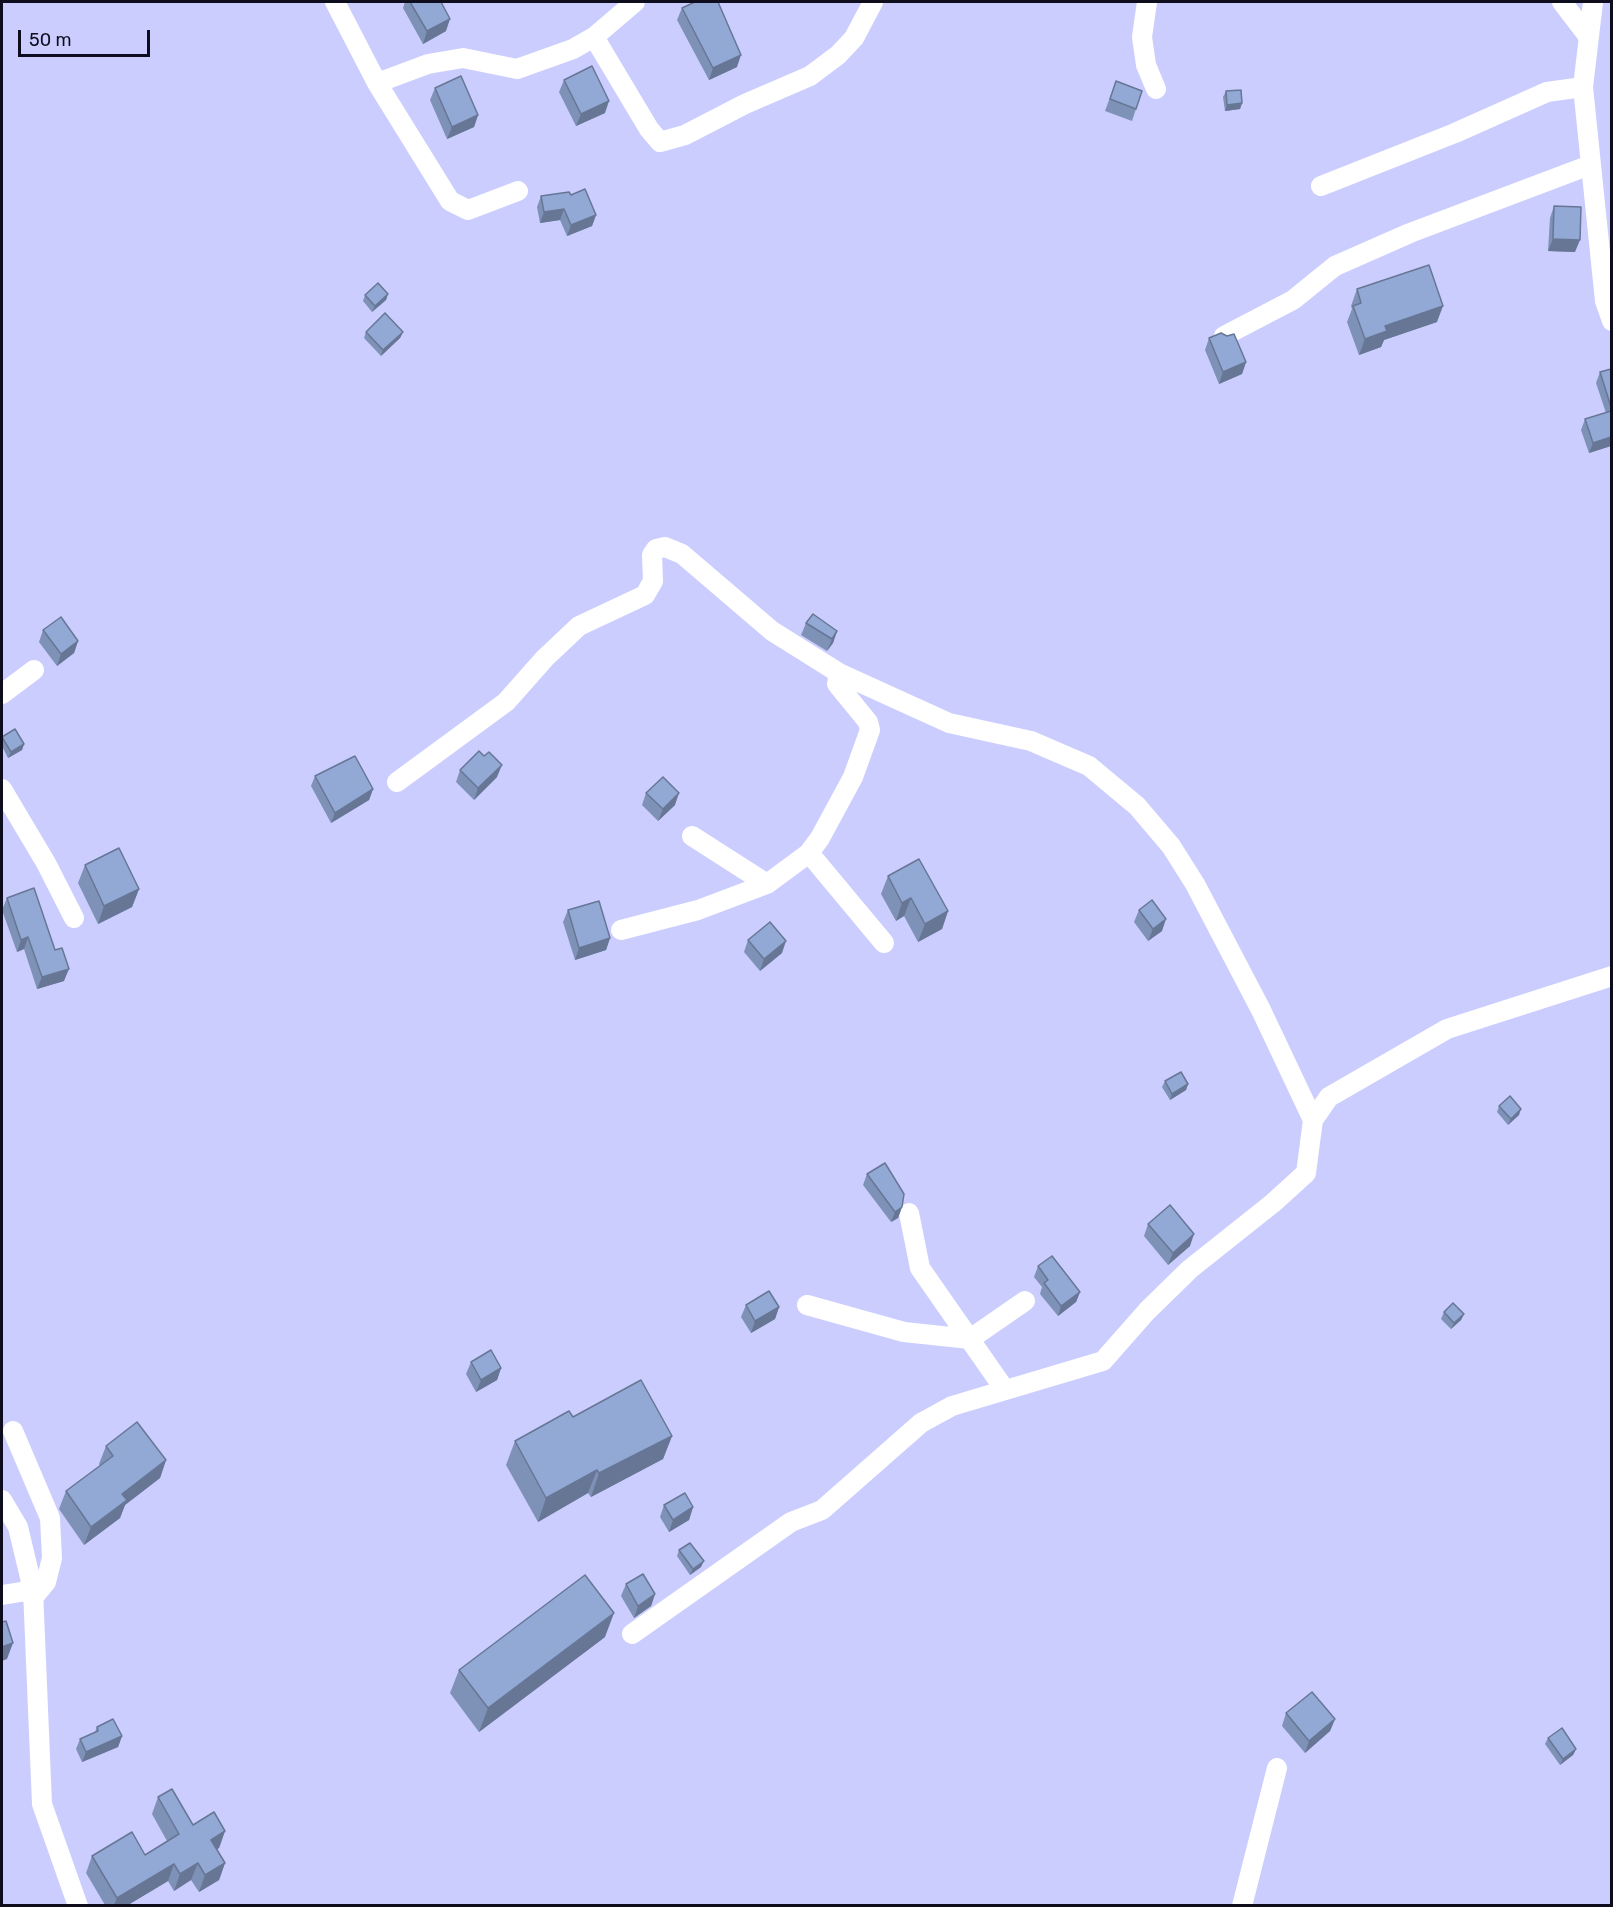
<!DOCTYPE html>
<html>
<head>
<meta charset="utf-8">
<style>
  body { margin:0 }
  #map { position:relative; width:1613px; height:1907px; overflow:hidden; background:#cbcdfe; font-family:Rubik,sans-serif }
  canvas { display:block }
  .frame { position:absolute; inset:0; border:3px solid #0d0d1d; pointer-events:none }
  .scale { position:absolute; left:18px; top:30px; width:132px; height:27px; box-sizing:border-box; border:3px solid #0d0d1d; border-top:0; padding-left:8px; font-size:18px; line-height:21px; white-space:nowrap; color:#0d0d1d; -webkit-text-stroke:4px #cbcdfe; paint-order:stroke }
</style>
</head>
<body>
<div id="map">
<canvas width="1613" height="1907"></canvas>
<div class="frame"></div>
<div class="scale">50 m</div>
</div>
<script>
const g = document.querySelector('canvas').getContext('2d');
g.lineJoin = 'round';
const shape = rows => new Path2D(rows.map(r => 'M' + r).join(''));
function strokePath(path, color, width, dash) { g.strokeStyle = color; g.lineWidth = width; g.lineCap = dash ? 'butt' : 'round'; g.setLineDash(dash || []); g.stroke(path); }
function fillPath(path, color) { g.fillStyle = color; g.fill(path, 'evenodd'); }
const minor = shape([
  [335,2,377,83,428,64,463,58,517,69,573,49,594,37,635,2],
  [1147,2,1142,37,1146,65,1156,89],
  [1562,2,1588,36],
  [1593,2,1583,87,1605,301,1612,321],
  [594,37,649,129,660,142,685,135,745,104,810,76,838,55,854,38,873,2],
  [377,83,450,201,468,210,518,191],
  [1321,186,1455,133,1547,92,1583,87],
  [1224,336,1293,300,1335,266,1410,233,1590,165],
  [2,694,34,670],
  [397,782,506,702,545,658,579,626,645,595,653,581,652,555,656,549,665,547,682,554,772,631,839,673,949,723,1031,741,1089,766,1137,806,1171,846,1195,884,1261,1010,1313,1120],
  [2,789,46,863,74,918],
  [692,836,767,884],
  [809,853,884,943],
  [621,930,698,910,767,884,809,853,820,838,853,777,870,730,868,722,837,684,839,673],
  [909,1213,920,1268,1005,1390],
  [807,1305,904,1332,970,1339,1025,1301],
  [13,1431,50,1518,52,1558,46,1582,33,1598],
  [2,1500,18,1527,33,1590,42,1804,78,1906],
  [2,1595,33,1590],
  [632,1634,791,1522,822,1510,921,1423,952,1406,1103,1361,1147,1311,1190,1269,1273,1203,1306,1173,1313,1120,1329,1097,1447,1029,1612,976],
  [1242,1906,1277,1768]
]);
const wall = shape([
  [405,2,441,2,446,31,423,44,403,8],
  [682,8,737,67,709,80,677,20],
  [564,80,605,113,576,126,559,92],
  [1116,81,1142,91,1132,121,1105,111],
  [435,88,478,115,474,127,447,139,430,100],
  [1226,91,1242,103,1240,109,1225,111,1223,97],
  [571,195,596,215,592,226,567,236,560,220,540,223,537,207,541,196],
  [1554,206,1575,252,1548,251,1550,218],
  [1357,289,1437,322,1384,340,1381,347,1359,355,1347,322,1352,309,1351,306],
  [388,294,386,300,372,312,363,301,365,295],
  [366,332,403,332,400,338,381,356,364,338],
  [1209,338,1246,362,1242,374,1219,384,1205,350],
  [1611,369,1611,446,1589,453,1581,430,1585,419,1606,413,1596,383,1600,372],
  [806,623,837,631,833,643,827,651,801,635],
  [43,630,78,641,74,653,57,666,39,642],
  [2,737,24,744,22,750,8,758,2,746],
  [460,770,497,777,474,800,456,782],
  [315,776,373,789,369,800,331,823,311,786],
  [646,793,675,805,658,821,642,805],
  [85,865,139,889,132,907,98,924,78,883],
  [888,876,948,911,942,929,918,942,904,916,896,921,881,894],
  [7,898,55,950,64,981,37,989,24,949,17,952,2,910],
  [568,910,610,938,606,950,575,960,563,922],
  [1139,910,1162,931,1148,941,1134,922],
  [748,940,782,953,760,971,744,952],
  [1165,1081,1188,1084,1186,1090,1170,1100,1162,1087],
  [1499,1106,1519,1115,1508,1125,1497,1112],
  [867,1174,902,1207,898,1218,891,1222,863,1185],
  [1148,1224,1190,1246,1168,1265,1144,1236],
  [1038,1266,1080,1292,1076,1302,1058,1316,1040,1294,1042,1287,1034,1277],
  [746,1305,779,1307,775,1319,751,1333,741,1317],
  [1444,1312,1464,1314,1461,1320,1451,1329,1441,1319],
  [471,1362,501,1368,497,1380,476,1392,466,1374],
  [573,1417,672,1436,663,1459,591,1497,588,1493,538,1522,506,1465,515,1441],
  [106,1446,166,1460,160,1478,125,1505,120,1518,84,1545,59,1509,66,1491,100,1466,99,1464],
  [664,1505,693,1507,689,1520,669,1532,660,1517],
  [679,1550,701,1567,690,1575,677,1556],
  [626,1584,655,1594,651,1606,634,1618,621,1596],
  [605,1637,479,1732,450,1693,459,1670],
  [1286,1713,1335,1719,1330,1731,1305,1753,1282,1726],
  [97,1727,122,1736,118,1747,82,1762,76,1749,80,1739,95,1732],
  [1548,1738,1576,1749,1573,1755,1560,1765,1545,1744],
  [158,1797,193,1825,225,1831,219,1848,217,1849,225,1863,219,1880,199,1892,191,1880,174,1891,168,1881,128,1905,105,1905,86,1873,92,1856,145,1855,167,1841,152,1814]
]);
const shadedWall = shape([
  [450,19,446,31,423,44,427,31],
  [741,55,737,67,709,80,713,68],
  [609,101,605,113,576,126,581,114],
  [1242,103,1240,109,1225,111,1227,105],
  [478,115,474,127,447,139,452,127],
  [564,209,560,220,540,223,544,212],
  [596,215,592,226,567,236,571,225],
  [1553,239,1580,240,1575,252,1548,251],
  [388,294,386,300,372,312,375,306],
  [1443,306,1437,322,1384,340,1381,347,1359,355,1365,339,1385,326],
  [403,332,400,338,381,356,383,350],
  [1246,362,1242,374,1219,384,1223,372],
  [1611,437,1611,446,1589,453,1593,443],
  [837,631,833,643,827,651,832,639],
  [78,641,74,653,57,666,61,654],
  [24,744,22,750,8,758,11,752],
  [502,765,497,777,474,800,478,788],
  [373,789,369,800,331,823,335,813],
  [679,793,675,805,658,821,663,809],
  [139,889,132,907,98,924,104,906],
  [911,898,904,916,896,921,902,903],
  [948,911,942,929,918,942,925,924],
  [1166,919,1162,931,1148,941,1153,929],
  [28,937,24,949,17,952,21,940],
  [610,938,606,950,575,960,579,948],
  [786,941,782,953,760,971,764,959],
  [69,969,64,981,37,989,42,977],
  [1188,1084,1186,1090,1170,1100,1172,1094],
  [1521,1109,1519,1115,1508,1125,1511,1119],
  [902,1207,898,1218,891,1222,895,1212],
  [1194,1234,1190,1246,1168,1265,1173,1253],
  [1080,1292,1076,1302,1058,1316,1061,1306],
  [779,1307,775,1319,751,1333,755,1321],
  [1464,1314,1461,1320,1451,1329,1454,1323],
  [501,1368,497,1380,476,1392,481,1380],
  [672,1436,663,1459,591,1497,599,1473],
  [166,1460,160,1478,125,1505,120,1518,84,1545,91,1527,122,1494],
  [597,1470,588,1493,538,1522,546,1498],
  [693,1507,689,1520,669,1532,673,1520],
  [704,1561,701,1567,690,1575,693,1569],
  [655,1594,651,1606,634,1618,638,1606],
  [614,1613,605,1637,479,1732,488,1708],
  [13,1643,7,1659,2,1661,2,1647],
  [1335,1719,1330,1731,1305,1753,1309,1741],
  [122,1736,118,1747,82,1762,86,1752],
  [1576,1749,1573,1755,1560,1765,1563,1759],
  [225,1831,219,1848,204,1857,211,1840],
  [198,1863,191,1880,174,1891,180,1874],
  [225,1863,219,1880,199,1892,205,1875],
  [174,1864,168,1881,128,1905,114,1905,117,1898]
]);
const building = shape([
  [410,2,441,2,450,19,427,31,410,2],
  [695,2,718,2,741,55,713,68,682,8,695,2],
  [592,66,609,101,581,114,564,80,592,66],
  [461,76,478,115,452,127,435,88,461,76],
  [1116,81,1142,91,1136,109,1110,99,1116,81],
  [1241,90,1242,103,1227,105,1226,91,1241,90],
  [585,189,596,215,571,225,564,209,544,212,541,196,569,192,571,195,585,189],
  [1554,206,1581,207,1580,240,1553,239,1554,206],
  [1429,265,1443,306,1385,326,1387,331,1365,339,1353,306,1361,303,1357,289,1429,265],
  [378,283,388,294,375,306,365,295,378,283],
  [385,313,403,332,383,350,366,332,385,313],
  [1221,333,1227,336,1234,334,1246,362,1223,372,1209,338,1221,333],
  [1611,369,1611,407,1600,372,1611,369],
  [1611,411,1611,437,1593,443,1585,419,1611,411],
  [813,614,837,631,832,639,806,623,813,614],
  [61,617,78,641,61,654,43,630,61,617],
  [15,729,24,744,11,752,2,737,15,729],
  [479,751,484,756,489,752,502,765,478,788,460,770,479,751],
  [355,756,373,789,335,813,315,776,355,756],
  [663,777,679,793,663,809,646,793,663,777],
  [119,848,139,889,104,906,85,865,119,848],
  [919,859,948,911,925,924,911,898,902,903,888,876,919,859],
  [34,888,55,950,62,948,69,969,42,977,28,937,21,940,7,898,34,888],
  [1152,900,1166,919,1153,929,1139,910,1152,900],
  [599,901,610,938,579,948,568,910,599,901],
  [770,922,786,941,764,959,748,940,770,922],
  [1181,1072,1188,1084,1172,1094,1165,1081,1181,1072],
  [1510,1096,1521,1109,1511,1119,1499,1106,1510,1096],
  [885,1163,904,1194,902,1207,895,1212,867,1174,885,1163],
  [1170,1205,1194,1234,1173,1253,1148,1224,1170,1205],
  [1052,1256,1080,1292,1061,1306,1044,1283,1048,1280,1038,1266,1052,1256],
  [769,1291,779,1307,755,1321,746,1305,769,1291],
  [1453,1303,1464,1314,1454,1323,1444,1312,1453,1303],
  [491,1350,501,1368,481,1380,471,1362,491,1350],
  [641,1380,672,1436,599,1473,597,1470,546,1498,515,1441,569,1411,573,1417,641,1380],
  [137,1422,166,1460,122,1494,127,1500,91,1527,66,1491,113,1456,106,1446,137,1422],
  [685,1493,693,1507,673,1520,664,1505,685,1493],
  [690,1543,704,1561,693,1569,679,1550,690,1543],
  [643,1574,655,1594,638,1606,626,1584,643,1574],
  [585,1575,614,1613,488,1708,459,1670,585,1575],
  [6,1621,13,1643,2,1647,2,1622,6,1621],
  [1312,1692,1335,1719,1309,1741,1286,1713,1312,1692],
  [113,1719,122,1736,86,1752,80,1739,98,1731,97,1727,113,1719],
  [1562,1728,1576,1749,1563,1759,1548,1738,1562,1728],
  [172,1789,193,1825,214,1812,225,1831,211,1840,225,1863,205,1875,198,1863,180,1874,174,1864,117,1898,92,1856,132,1832,145,1855,179,1834,158,1797,172,1789]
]);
strokePath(minor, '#fff', 20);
fillPath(wall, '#7e91b7');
fillPath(shadedWall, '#677695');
fillPath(building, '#93a9d5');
strokePath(building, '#677695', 1.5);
</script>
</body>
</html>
